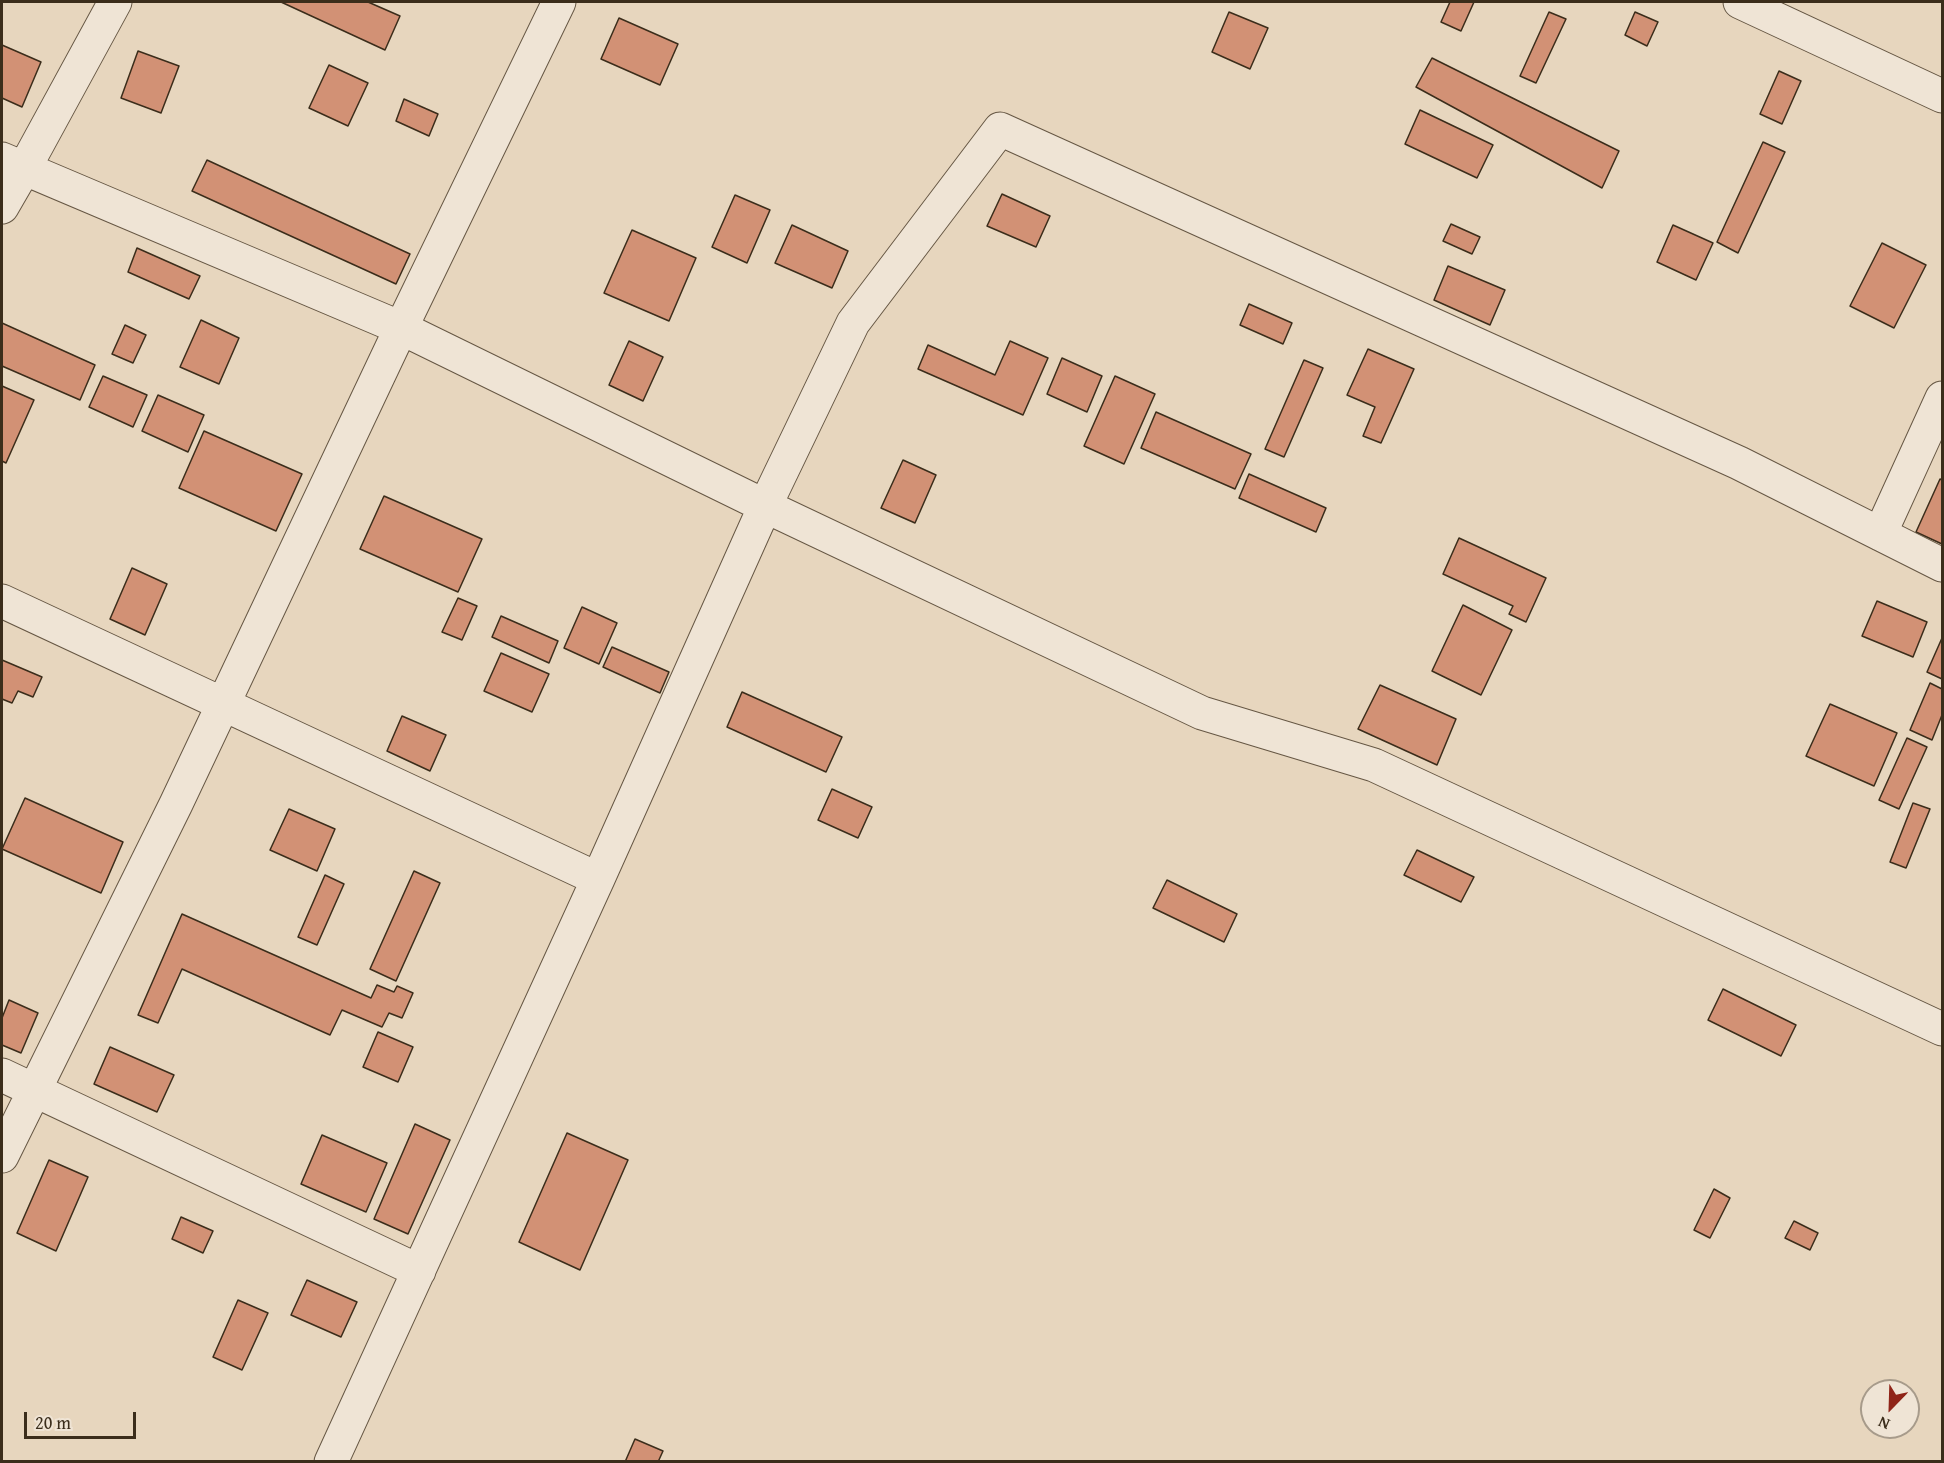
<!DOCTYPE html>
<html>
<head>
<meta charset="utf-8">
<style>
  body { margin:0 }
  #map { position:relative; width:1944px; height:1463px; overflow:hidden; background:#e7d6be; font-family:"Gentium Book Plus",serif }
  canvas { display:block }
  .frame { position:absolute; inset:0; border:3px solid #3b2d1b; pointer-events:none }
  .north { position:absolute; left:1860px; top:1379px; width:60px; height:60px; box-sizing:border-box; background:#efe4d5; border:2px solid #a79b8b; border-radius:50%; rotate:203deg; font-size:16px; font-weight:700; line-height:24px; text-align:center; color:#3b2d1b }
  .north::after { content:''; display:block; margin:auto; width:21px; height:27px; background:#8f2418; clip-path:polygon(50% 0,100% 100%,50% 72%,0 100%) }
  .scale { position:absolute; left:24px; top:1412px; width:112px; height:27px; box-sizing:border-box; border:3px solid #3b2d1b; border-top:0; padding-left:8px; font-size:18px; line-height:21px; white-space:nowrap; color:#3b2d1b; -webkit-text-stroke:4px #efe4d5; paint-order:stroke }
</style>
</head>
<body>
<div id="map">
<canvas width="1944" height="1463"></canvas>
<div class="frame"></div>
<div class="north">N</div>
<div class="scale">20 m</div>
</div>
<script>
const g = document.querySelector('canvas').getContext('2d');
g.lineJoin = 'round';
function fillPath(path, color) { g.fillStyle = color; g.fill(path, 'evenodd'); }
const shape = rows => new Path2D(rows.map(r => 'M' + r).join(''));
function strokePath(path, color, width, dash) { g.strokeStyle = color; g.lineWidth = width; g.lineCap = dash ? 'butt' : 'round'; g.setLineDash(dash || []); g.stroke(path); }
const building = shape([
  [281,2,368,2,400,16,385,50,281,2],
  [1450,2,1474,2,1461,31,1441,22,1450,2],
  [1229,12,1268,28,1250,69,1212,52,1229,12],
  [1549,12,1566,19,1536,83,1520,76,1549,12],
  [1635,12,1658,22,1647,46,1625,35,1635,12],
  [619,18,678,44,660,85,601,59,619,18],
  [2,45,41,62,22,107,2,98,2,45],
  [138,51,179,66,161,113,121,98,138,51],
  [1432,58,1619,151,1602,188,1416,87,1432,58],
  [329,65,368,83,348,126,309,108,329,65],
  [1779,71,1801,81,1782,124,1760,114,1779,71],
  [404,99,438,114,429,136,396,121,404,99],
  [1420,110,1493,145,1477,178,1405,144,1420,110],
  [1763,142,1785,152,1738,253,1717,242,1763,142],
  [207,160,410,254,396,284,192,191,207,160],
  [1002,194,1050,216,1036,247,987,226,1002,194],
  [735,195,770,210,747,263,712,247,735,195],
  [1451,224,1480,237,1472,254,1443,241,1451,224],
  [792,225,848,251,832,288,775,263,792,225],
  [1673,225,1713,243,1696,280,1657,262,1673,225],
  [632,230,696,258,669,321,604,293,632,230],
  [1882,243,1926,265,1894,328,1850,306,1882,243],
  [137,248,200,276,189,299,128,272,137,248],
  [1448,266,1505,290,1490,325,1434,300,1448,266],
  [1249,304,1292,323,1283,344,1240,325,1249,304],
  [201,320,239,338,219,384,180,367,201,320],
  [2,323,95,365,80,400,2,366,2,323],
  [125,325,146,335,133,363,112,354,125,325],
  [629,341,663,357,643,401,609,385,629,341],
  [1010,341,1048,358,1023,415,918,369,928,345,995,375,1010,341],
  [1368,349,1414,369,1381,443,1363,436,1375,407,1347,395,1368,349],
  [1062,358,1102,376,1087,412,1047,394,1062,358],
  [1304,360,1323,368,1284,457,1265,449,1304,360],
  [103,376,147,395,133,427,89,407,103,376],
  [1115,376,1155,394,1124,464,1084,446,1115,376],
  [2,386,34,400,6,463,2,461,2,386],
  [158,395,204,415,188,452,142,431,158,395],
  [1156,412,1251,454,1235,489,1141,448,1156,412],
  [204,431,302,474,276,531,179,488,204,431],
  [903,460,936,475,915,523,881,508,903,460],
  [1249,474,1326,508,1316,532,1239,498,1249,474],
  [1940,479,1942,480,1942,544,1916,532,1940,479],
  [384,496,482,539,458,592,360,549,384,496],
  [1459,538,1546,578,1526,622,1509,614,1513,606,1443,574,1459,538],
  [132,568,167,584,145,635,110,619,132,568],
  [458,598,477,606,462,640,442,632,458,598],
  [1877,601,1927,622,1913,657,1862,636,1877,601],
  [1463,605,1512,630,1481,695,1432,671,1463,605],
  [582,607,617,623,599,664,564,648,582,607],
  [501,616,558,641,549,663,492,637,501,616],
  [1942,638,1942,679,1927,672,1942,638],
  [612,647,669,672,660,693,603,667,612,647],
  [501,653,549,674,532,712,484,691,501,653],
  [2,660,42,677,33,697,18,691,12,703,2,699,2,660],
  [1930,683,1942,689,1942,715,1932,740,1910,730,1930,683],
  [1380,685,1456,719,1437,765,1358,729,1380,685],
  [742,692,842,737,826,772,727,727,742,692],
  [1830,704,1897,733,1874,786,1806,756,1830,704],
  [402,716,446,735,430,771,387,751,402,716],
  [1907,738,1927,747,1899,809,1879,800,1907,738],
  [832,789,872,807,858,838,818,820,832,789],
  [25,798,123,842,101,893,2,849,25,798],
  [1913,803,1930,809,1906,868,1890,862,1913,803],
  [289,809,335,829,317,871,270,850,289,809],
  [1417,850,1474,877,1461,902,1404,875,1417,850],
  [414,871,440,883,396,981,370,969,414,871],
  [325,875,344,884,317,945,298,937,325,875],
  [1167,880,1237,914,1224,942,1153,908,1167,880],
  [182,914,371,998,377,985,394,992,397,986,413,993,402,1018,389,1013,382,1027,342,1010,330,1035,182,969,158,1023,138,1015,182,914],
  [1723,989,1796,1025,1781,1056,1708,1020,1723,989],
  [9,1000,38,1013,21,1053,2,1045,2,1018,9,1000],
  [378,1032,413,1047,398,1082,363,1067,378,1032],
  [110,1047,174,1075,157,1112,94,1084,110,1047],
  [415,1124,450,1140,408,1234,374,1219,415,1124],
  [567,1133,628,1160,580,1270,519,1242,567,1133],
  [322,1135,387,1163,366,1212,301,1184,322,1135],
  [49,1160,88,1177,56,1251,17,1233,49,1160],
  [1714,1189,1730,1198,1710,1238,1694,1230,1714,1189],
  [181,1217,213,1231,203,1253,172,1239,181,1217],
  [1794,1221,1818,1233,1810,1250,1785,1238,1794,1221],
  [307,1280,357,1302,341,1337,291,1315,307,1280],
  [238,1300,268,1313,242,1370,213,1357,238,1300],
  [635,1439,663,1451,658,1462,625,1462,635,1439]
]);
const minor = shape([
  [1740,2,1942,96],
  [2,159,401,328,765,506,1202,713,1374,765,1942,1029],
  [2,207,24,169,115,2],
  [1880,534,1942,398],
  [2,601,598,879],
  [2,1075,419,1271],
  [2,1156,176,804,401,328,559,2],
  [331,1462,598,879,765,506,853,323,1000,129,1739,463,1942,565]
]);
fillPath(building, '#d29175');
strokePath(building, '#3b2d1b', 1.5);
strokePath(minor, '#665744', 35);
strokePath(minor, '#efe4d5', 33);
</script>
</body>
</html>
